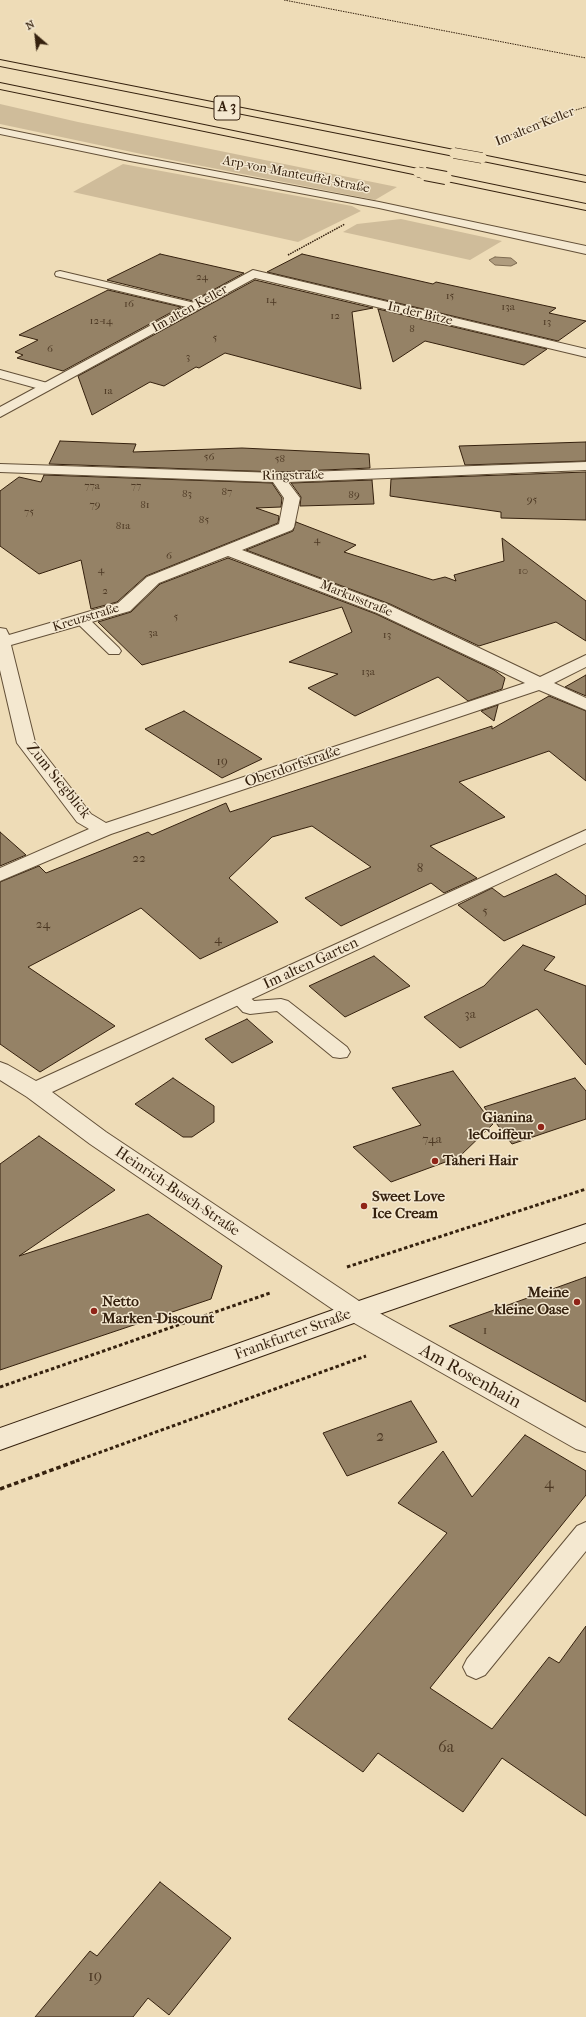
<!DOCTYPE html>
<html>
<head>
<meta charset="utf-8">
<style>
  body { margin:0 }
  #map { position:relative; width:586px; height:2017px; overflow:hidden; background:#eedcb7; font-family:"IM FELL French Canon",serif }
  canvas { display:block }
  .north { position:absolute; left:16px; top:16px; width:40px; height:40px; -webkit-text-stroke:3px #f4e8d0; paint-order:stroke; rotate:332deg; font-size:11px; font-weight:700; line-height:16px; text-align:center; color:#35210e }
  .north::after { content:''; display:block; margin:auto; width:14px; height:18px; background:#35210e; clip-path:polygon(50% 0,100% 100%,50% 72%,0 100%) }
</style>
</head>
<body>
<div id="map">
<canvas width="586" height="2017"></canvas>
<div class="north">N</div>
</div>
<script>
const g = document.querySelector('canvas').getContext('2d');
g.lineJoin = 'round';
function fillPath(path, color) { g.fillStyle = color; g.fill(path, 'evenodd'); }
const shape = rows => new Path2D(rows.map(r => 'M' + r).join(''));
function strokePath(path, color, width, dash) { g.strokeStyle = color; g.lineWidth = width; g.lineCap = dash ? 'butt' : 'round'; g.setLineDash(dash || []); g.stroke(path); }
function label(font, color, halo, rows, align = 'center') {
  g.font = font + ' "IM FELL French Canon",serif'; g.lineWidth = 3; g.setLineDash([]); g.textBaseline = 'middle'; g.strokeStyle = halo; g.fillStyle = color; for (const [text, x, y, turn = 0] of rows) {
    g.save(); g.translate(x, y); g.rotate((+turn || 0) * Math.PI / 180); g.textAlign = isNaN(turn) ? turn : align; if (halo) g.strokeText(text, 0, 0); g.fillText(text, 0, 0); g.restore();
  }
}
const green = shape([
  [0,104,78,122,397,187,375,200,146,155,0,124],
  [123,164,352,206,361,211,298,242,73,192],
  [401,219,502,241,470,260,343,232,357,224]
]);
const water = shape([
  [495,257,511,258,517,263,511,266,495,265,489,260,495,257]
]);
const building = shape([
  [160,254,244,273,193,301,107,280,160,254],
  [302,254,433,284,436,282,556,308,549,313,586,321,558,341,267,272,302,254],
  [255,280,373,308,352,312,361,389,225,353,199,368,196,367,164,386,150,382,92,415,78,376,255,280],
  [108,290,181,307,63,371,17,358,23,355,15,352,38,340,19,335,108,290],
  [378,309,547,349,524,365,425,341,393,362,378,309],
  [60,441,136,444,133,452,242,448,369,454,370,468,278,472,49,464,60,441],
  [586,442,586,461,465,465,459,446,586,442],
  [586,472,586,520,501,518,501,512,390,496,391,479,586,472],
  [44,475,272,483,282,498,281,507,256,508,279,516,278,523,146,576,117,602,91,609,81,560,39,574,0,546,0,491,19,477,41,482,44,475],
  [372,480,374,504,300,506,301,497,291,483,372,480],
  [296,522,356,545,344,552,433,580,445,577,456,581,454,575,504,561,502,538,586,601,586,641,556,622,479,646,390,604,246,550,293,531,296,522],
  [228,558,376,614,494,670,505,678,502,689,468,701,438,677,355,716,308,688,338,674,289,662,352,632,342,607,142,665,98,622,131,612,160,584,228,558],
  [586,675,586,696,565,687,586,675],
  [549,696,586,711,586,781,549,751,459,782,505,817,430,846,477,878,444,893,431,883,341,926,305,898,371,867,312,826,272,837,229,878,278,922,200,959,141,908,28,967,115,1026,40,1072,0,1044,0,882,39,866,46,873,148,832,152,835,226,803,230,812,492,726,492,729,549,696],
  [498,705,494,721,481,711,498,705],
  [184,711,262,759,222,778,145,729,184,711],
  [0,832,26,855,0,866,0,832],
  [556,874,586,896,586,904,504,941,458,905,492,888,504,897,556,874],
  [523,945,555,957,544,970,586,986,586,1065,537,1009,460,1048,424,1017,484,986,523,945],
  [374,956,410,986,345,1017,309,986,374,956],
  [247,1019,273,1042,232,1063,205,1039,247,1019],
  [453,1071,493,1124,459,1157,391,1182,353,1147,421,1125,392,1088,453,1071],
  [173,1078,214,1106,214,1122,192,1137,183,1137,135,1104,173,1078],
  [575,1078,586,1091,586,1119,512,1144,484,1107,575,1078],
  [39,1136,115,1190,19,1256,148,1214,222,1266,211,1299,0,1370,0,1164,39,1136],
  [586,1277,586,1402,449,1326,494,1310,586,1277],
  [411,1401,437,1442,347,1476,323,1433,411,1401],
  [525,1435,586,1471,586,1495,430,1688,492,1729,549,1657,559,1663,586,1626,586,1816,502,1758,463,1812,378,1753,363,1772,288,1719,447,1533,398,1503,443,1451,472,1497,525,1435],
  [160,1882,231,1938,169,2015,148,1998,133,2017,35,2017,90,1951,97,1956,160,1882]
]);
const pathFar3 = shape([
  [284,0,586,58],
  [506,137,552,117,586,107]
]);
const pathFar2 = shape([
  [288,255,345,224]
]);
const pathFar1 = shape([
  [347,1267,586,1189],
  [0,1387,270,1293],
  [76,1461,366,1356]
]);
const path = shape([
  [0,1489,79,1460]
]);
const service = shape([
  [60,271,199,304,201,306,195,309,56,276,55,274,56,272,60,271],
  [0,370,51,384,53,387,47,391,0,378,0,370],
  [81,615,86,616,119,648,121,651,119,654,109,654,76,622,74,619,76,616,81,615],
  [238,991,245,993,254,1001,281,999,288,1001,347,1047,350,1052,347,1057,340,1058,333,1057,277,1011,250,1014,243,1012,229,997,231,993,238,991],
  [586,1522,586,1551,485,1675,476,1679,467,1675,463,1667,467,1659,577,1526,586,1522]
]);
const minor = shape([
  [0,128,130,155,379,202,586,246,586,254,379,208,130,161,0,134,0,128],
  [253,270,586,349,586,357,255,278,0,417,0,407,253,270],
  [586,462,586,470,288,482,300,498,294,527,292,530,242,550,389,605,540,677,586,655,586,667,554,683,586,698,586,710,539,690,111,834,0,881,0,868,89,829,77,822,17,743,0,670,0,628,6,629,9,635,118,603,147,577,279,524,284,498,273,482,0,472,0,464,278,473,586,462],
  [228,556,377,613,525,683,106,823,91,814,35,742,11,645,130,611,159,583,228,556],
  [586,830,586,843,52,1092,106,1132,365,1305,586,1428,586,1452,576,1449,347,1319,90,1144,27,1097,0,1080,0,1062,8,1065,36,1081,586,830]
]);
const secondary = shape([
  [586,1224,586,1242,365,1319,0,1450,0,1428,347,1305,586,1224]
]);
const motorway = shape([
  [0,60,454,150,459,153,454,156,0,66,0,60],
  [0,83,418,169,424,172,418,175,0,89,0,83],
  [482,155,586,176,586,182,478,160,477,158,482,155],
  [446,175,586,204,586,210,442,180,440,178,446,175]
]);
const motorwayBridgeFar1 = shape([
  [454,153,482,158],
  [418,172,430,175]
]);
const motorwayBridge = shape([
  [425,174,446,178]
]);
const markers = [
  [541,1127,4,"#8f2418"],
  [435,1161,4,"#8f2418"],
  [364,1206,4,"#8f2418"],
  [577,1302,4,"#8f2418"],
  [94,1311,4,"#8f2418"]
];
const farNumbernames = [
  ["24",202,277],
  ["15",450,296],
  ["14",271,300],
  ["16",129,304],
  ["13a",508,307],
  ["12",335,316],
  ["12-14",101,321],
  ["13",547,322],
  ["8",412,329],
  ["5",215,338],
  ["6",50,349],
  ["3",188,357],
  ["1a",108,391],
  ["56",209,457],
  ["58",280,459],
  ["77a",92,486],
  ["77",136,486],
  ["87",227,492],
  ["83",187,494],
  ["89",354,495],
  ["95",532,500],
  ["79",95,505],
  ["81",145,505],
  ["75",29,512],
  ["85",204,520],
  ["81a",123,526],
  ["4",317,540],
  ["6",169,556],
  ["4",101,570],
  ["10",523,571],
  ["2",105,591],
  ["5",176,617],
  ["3a",153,633],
  ["13",387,635],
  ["13a",368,672]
];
const farStreetnames = [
  ["Im alten Keller",535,127,-22],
  ["Arp-von-Manteuffel-Straße",296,175,11],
  ["Im alten Keller",190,309,-29],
  ["In der Bitze",420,314,13],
  ["Ringstraße",293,476,-1],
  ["Markusstraße",356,599,22],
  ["Kreuzstraße",86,618,-17]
];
const numberNames = [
  ["19",222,762],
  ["22",139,859],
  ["8",420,869],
  ["5",485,912],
  ["24",43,925],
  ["4",218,940],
  ["3a",470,1015],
  ["74a",432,1140],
  ["1",485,1331]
];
const shields = [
  [227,108,26]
];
const shieldNames = [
  ["A 3",227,108]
];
const streetNames = [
  ["Oberdorfstraße",293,767,-19],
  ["Zum Siegblick",58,781,51],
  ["Im alten Garten",311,964,-25],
  ["Heinrich-Busch-Straße",177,1192,34],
  ["Frankfurter Straße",293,1335,-20]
];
const poiNames = [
  ["Gianina",533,1118,"right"],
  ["leCoiffeur",533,1135,"right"],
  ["Taheri Hair",443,1161],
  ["Sweet Love",372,1197],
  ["Ice Cream",372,1214],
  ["Meine",569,1293,"right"],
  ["kleine Oase",569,1310,"right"],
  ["Netto",102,1302],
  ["Marken-Discount",102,1319]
];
const nearNumbernames = [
  ["2",380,1437],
  ["4",549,1484],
  ["6a",446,1748],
  ["19",95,1977]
];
const nearStreetnames = [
  ["Am Rosenhain",470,1377,29]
];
fillPath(green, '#cfbc9a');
fillPath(water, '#af9c7e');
strokePath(water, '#7e6b51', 1);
fillPath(building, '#958266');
strokePath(building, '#35210e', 1);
strokePath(service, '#635038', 2);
strokePath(minor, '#635038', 2);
strokePath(secondary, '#35210e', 2);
strokePath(motorway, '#35210e', 2);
strokePath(pathFar3, '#35210e', 1, [1.5, 1]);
strokePath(pathFar2, '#35210e', 1.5, [1.5, 1]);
strokePath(pathFar1, '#35210e', 3, [3.5, 2.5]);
strokePath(path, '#35210e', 3.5, [4.5, 3]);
fillPath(service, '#f4e8d0');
fillPath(minor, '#f4e8d0');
fillPath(secondary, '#f4e8d0');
fillPath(motorway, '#eedcb7');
strokePath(motorwayBridgeFar1, '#35210e', 11, []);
strokePath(motorwayBridge, '#35210e', 14, []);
strokePath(motorwayBridgeFar1, '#eedcb7', 10);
strokePath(motorwayBridge, '#eedcb7', 12);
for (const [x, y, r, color] of markers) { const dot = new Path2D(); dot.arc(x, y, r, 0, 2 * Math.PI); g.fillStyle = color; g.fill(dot); strokePath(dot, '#f4e8d0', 1.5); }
label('11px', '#4d3924', null, farNumbernames);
label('13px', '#35210e', '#f4e8d0', farStreetnames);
label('13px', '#4d3924', null, numberNames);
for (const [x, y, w] of shields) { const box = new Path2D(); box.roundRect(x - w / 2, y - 12, w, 24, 3); g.fillStyle = '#f4e8d0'; g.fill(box); strokePath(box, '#35210e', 1); }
label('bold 14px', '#35210e', null, shieldNames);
label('15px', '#35210e', '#f4e8d0', streetNames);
label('bold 15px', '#35210e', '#f4e8d0', poiNames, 'left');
label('16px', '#4d3924', null, nearNumbernames);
label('18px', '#35210e', '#f4e8d0', nearStreetnames);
</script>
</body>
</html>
